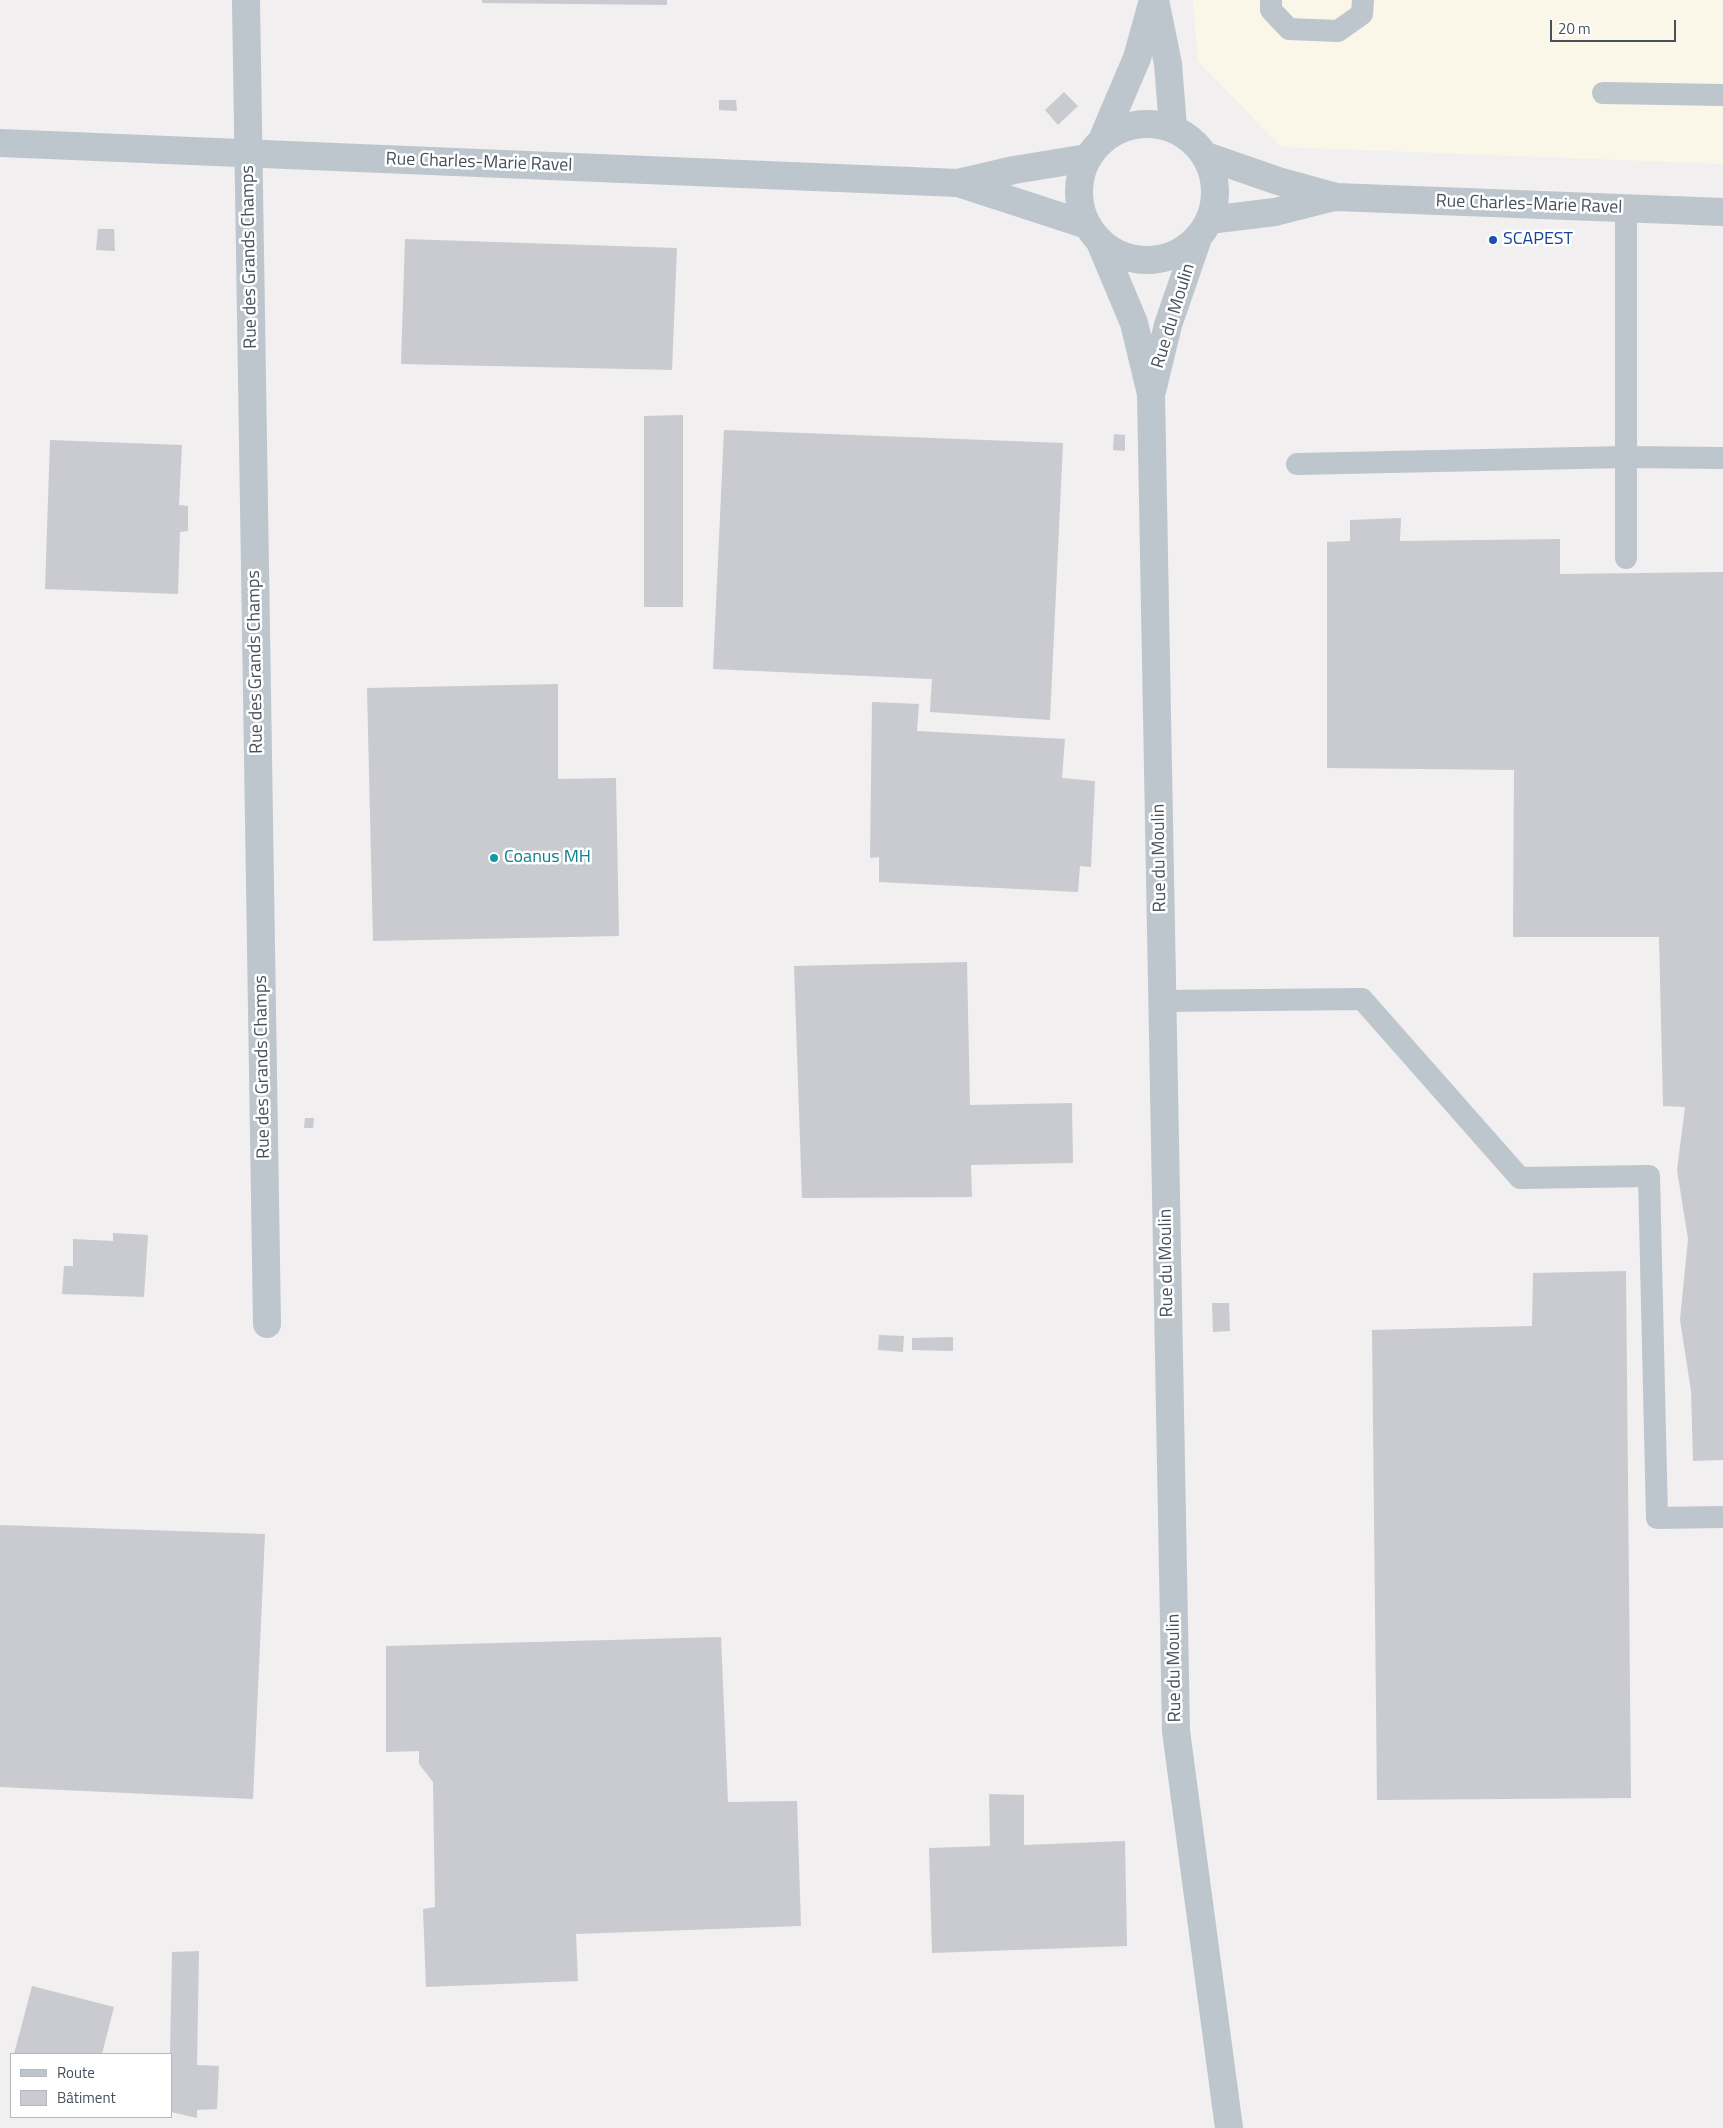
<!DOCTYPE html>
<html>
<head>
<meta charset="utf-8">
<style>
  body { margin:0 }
  #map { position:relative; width:1723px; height:2128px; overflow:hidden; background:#f1efef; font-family:"Titillium Web",sans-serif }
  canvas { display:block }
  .legend { position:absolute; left:10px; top:2053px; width:162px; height:65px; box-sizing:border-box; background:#fff; border:1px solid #b5b9be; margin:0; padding:6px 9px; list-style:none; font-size:15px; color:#47515c }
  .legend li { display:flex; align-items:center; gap:10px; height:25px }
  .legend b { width:25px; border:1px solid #b5b9be }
  .scale { position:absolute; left:1550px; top:20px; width:126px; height:22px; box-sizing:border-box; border:2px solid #47515c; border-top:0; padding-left:6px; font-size:15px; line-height:18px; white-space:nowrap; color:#47515c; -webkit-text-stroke:4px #fff; paint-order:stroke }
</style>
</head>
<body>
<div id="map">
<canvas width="1723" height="2128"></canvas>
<ul class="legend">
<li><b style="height:6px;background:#bdc5cd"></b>Route</li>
<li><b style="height:14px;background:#c9cbd1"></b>Bâtiment</li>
</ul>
<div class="scale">20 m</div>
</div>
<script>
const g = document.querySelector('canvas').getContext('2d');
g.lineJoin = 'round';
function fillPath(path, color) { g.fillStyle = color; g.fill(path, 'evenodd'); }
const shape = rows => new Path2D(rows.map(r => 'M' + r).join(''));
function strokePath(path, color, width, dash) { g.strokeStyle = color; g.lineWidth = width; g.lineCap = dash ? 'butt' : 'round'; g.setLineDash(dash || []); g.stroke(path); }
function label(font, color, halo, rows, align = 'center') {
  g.font = font + ' "Titillium Web",sans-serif'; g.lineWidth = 5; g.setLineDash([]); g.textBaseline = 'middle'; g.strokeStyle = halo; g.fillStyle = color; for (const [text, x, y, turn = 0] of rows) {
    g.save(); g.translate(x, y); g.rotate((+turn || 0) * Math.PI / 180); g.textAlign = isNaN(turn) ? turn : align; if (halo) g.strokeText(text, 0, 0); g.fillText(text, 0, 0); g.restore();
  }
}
const commercial = shape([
  [1193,0,1723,0,1723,164,1281,147,1198,61]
]);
const building = shape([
  [482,0,667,0,667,5,482,3],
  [1064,92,1078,106,1058,125,1045,110],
  [719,100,736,100,737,111,719,110],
  [98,229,114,229,115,251,96,250],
  [405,239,677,248,672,370,401,364],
  [683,415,683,607,644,607,644,416],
  [724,430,1063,443,1050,720,930,712,932,679,713,669],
  [1114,434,1125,435,1125,451,1113,450],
  [50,440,182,445,179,505,188,506,188,531,180,532,178,594,45,589],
  [1401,518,1400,541,1560,539,1560,574,1723,572,1723,1460,1693,1461,1691,1391,1680,1320,1688,1239,1677,1170,1685,1107,1663,1106,1659,937,1513,937,1514,770,1327,768,1327,542,1350,541,1350,520],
  [558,684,558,779,616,778,619,936,373,941,367,688],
  [872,702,919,704,917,731,1065,739,1062,778,1095,781,1091,867,1080,866,1078,892,879,882,879,857,870,858],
  [967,962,970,1105,1072,1103,1073,1163,971,1165,972,1197,802,1198,794,966],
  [305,1118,314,1118,313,1128,304,1128],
  [113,1233,148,1235,144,1297,62,1294,64,1266,73,1266,73,1239,113,1241],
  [1626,1271,1631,1798,1377,1800,1372,1330,1532,1326,1533,1273],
  [1212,1303,1229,1303,1230,1331,1213,1332],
  [879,1335,904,1336,903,1352,878,1350],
  [953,1337,953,1351,912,1350,912,1338],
  [0,1525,265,1534,253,1799,0,1787],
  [721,1637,728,1802,797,1801,801,1926,576,1934,578,1981,426,1987,423,1909,435,1907,433,1782,419,1764,419,1751,386,1752,386,1646],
  [989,1794,1024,1795,1024,1845,1125,1841,1127,1946,932,1953,929,1848,990,1846],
  [199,1951,197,2065,219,2066,217,2109,197,2110,197,2118,171,2112,170,2054,172,1952],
  [32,1986,114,2007,102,2054,14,2054]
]);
const lane = shape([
  [1271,0,1271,10,1289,29,1338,31,1362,14,1363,0],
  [1603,93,1723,95],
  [1626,208,1626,558],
  [1297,464,1626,457,1723,458],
  [1163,1001,1362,999,1520,1178,1649,1176,1657,1518,1723,1517]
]);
const street = shape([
  [246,0,267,1324],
  [1155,0,1168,64,1173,127],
  '1079 192a68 68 0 1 1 136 0a68 68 0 1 1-136 0Z',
  [1102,140,1137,58,1153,0],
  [0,143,958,183,1014,170,1087,158],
  [1206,156,1278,181,1336,197,1723,212],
  [958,183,1087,225],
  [1209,220,1275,212,1334,197],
  [1100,242,1134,323,1151,394,1176,1731,1229,2128],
  [1152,391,1168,325,1198,238]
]);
const markers = [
  [1493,240,5,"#1a4fb4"],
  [494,858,5,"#0f9aa8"]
];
const streetNames = [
  ["Rue Charles-Marie Ravel",479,163,2],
  ["Rue Charles-Marie Ravel",1529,205,2],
  ["Rue des Grands Champs",250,257,-91],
  ["Rue du Moulin",1174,316,-73],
  ["Rue des Grands Champs",256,662,-91],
  ["Rue du Moulin",1160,858,-91],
  ["Rue des Grands Champs",263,1067,-91],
  ["Rue du Moulin",1167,1263,-91],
  ["Rue du Moulin",1175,1668,-91]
];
const transitNames = [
  ["SCAPEST",1503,240]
];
const cultureNames = [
  ["Coanus MH",504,858]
];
fillPath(commercial, '#fbf7e8');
fillPath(building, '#c9cbd1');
strokePath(lane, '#bdc5cd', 22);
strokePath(street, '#bdc5cd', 28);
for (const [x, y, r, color] of markers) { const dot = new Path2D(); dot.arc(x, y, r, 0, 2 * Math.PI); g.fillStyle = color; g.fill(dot); strokePath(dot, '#fff', 2); }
label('18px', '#47515c', '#fff', streetNames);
label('18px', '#164399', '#fff', transitNames, 'left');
label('18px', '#0d838f', '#fff', cultureNames, 'left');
</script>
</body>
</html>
